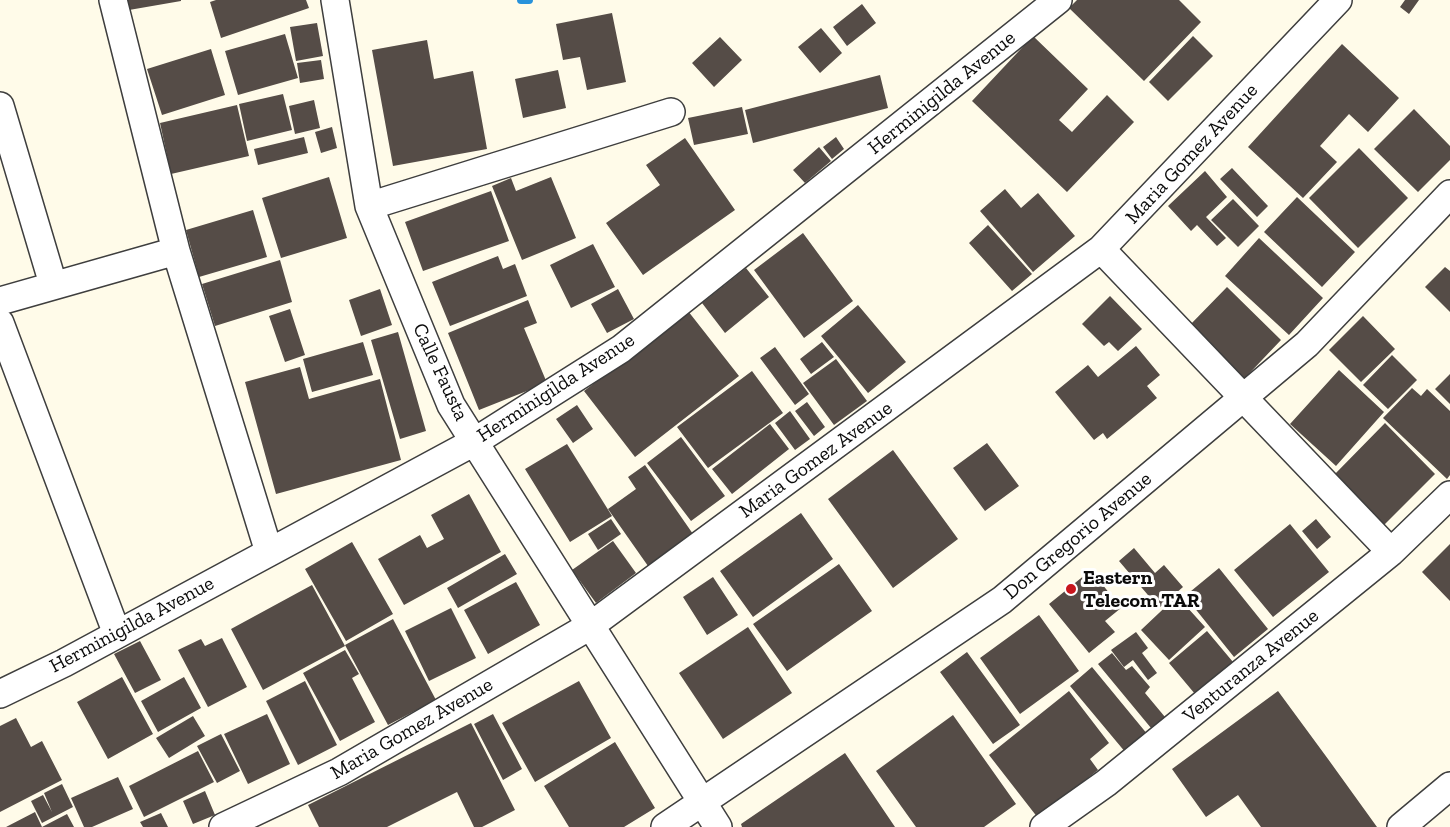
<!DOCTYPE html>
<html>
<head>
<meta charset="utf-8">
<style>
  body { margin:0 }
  canvas { display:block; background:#fffbe9 }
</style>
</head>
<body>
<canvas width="1450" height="827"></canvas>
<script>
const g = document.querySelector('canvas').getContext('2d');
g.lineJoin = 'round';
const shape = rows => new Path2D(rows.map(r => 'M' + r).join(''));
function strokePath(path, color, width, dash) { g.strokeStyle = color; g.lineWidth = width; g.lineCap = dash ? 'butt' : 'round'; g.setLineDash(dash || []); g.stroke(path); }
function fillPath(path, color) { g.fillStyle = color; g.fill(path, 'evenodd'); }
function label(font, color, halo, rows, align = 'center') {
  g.font = font + ' "Zilla Slab",serif'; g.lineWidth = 6; g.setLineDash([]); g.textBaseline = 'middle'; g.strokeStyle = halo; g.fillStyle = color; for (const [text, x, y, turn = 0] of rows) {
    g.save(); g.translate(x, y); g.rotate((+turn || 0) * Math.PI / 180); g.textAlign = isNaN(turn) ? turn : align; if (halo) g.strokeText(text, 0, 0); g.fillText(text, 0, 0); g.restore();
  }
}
const stream = shape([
  [521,0,529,0]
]);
const building = shape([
  [127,0,181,0,181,1,129,10],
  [216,0,306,0,309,8,221,38,210,2],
  [1077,0,1179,0,1201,22,1144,81,1069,8],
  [1405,0,1419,0,1409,14,1400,7],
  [862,4,876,23,847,46,833,27],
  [612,13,626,82,587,90,580,57,563,60,556,24],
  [317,23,323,56,296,61,290,27],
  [821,28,842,53,820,73,798,47],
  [285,34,298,78,238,95,225,51],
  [1033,36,1088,89,1059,120,1072,132,1107,95,1134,122,1067,192,972,101],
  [1193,36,1213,56,1168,101,1149,82],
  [720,37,742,60,714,87,692,63],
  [427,40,434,79,473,71,487,149,393,166,372,50],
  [1342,44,1399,98,1368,132,1349,114,1320,146,1337,162,1303,198,1248,147],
  [211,49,225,95,162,115,147,69],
  [321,60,324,79,300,83,297,63],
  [558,70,566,108,523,118,515,79],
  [880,75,888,108,753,143,745,110],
  [283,94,292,130,247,141,239,104],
  [314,100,320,128,295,134,289,106],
  [237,105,249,156,171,174,160,123],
  [742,107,748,134,694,145,688,118],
  [1414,109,1450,146,1450,160,1418,192,1374,149],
  [332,127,337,148,321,153,315,132],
  [304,137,308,153,258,165,254,149],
  [836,137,844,149,832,159,823,147],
  [685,138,735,210,643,275,606,223,660,185,646,165],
  [819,147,831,161,805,183,793,170],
  [1359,148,1408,198,1358,248,1309,198],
  [1232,168,1268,206,1257,217,1220,179],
  [1205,171,1227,197,1206,217,1226,238,1217,246,1197,225,1191,231,1168,206],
  [329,177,347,238,281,258,262,198],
  [551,177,576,238,522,260,492,186,511,178,516,191],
  [1005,189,1021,208,1038,193,1075,236,1033,272,980,211],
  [491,191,509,241,423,271,405,222],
  [1297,197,1355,252,1322,287,1264,232],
  [1233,199,1259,226,1238,247,1211,220],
  [253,210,267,257,199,277,186,230],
  [988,225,1032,274,1012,291,969,243],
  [803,233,853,301,804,338,754,270],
  [1259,238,1323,298,1289,335,1225,276],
  [593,244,615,287,571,308,550,265],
  [498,256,503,269,515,264,527,296,450,326,432,282],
  [280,260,292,302,215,326,202,284],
  [1445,267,1450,271,1450,312,1425,287],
  [746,268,769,297,725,333,702,303],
  [1227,287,1281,340,1243,380,1188,327],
  [380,289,392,325,361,336,349,300],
  [618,289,634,319,607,333,591,304],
  [1110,296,1142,329,1118,351,1109,342,1104,346,1082,324],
  [528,300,537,323,524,328,547,383,479,410,448,333],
  [858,305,906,362,868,393,821,336],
  [290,309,305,355,285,362,269,316],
  [688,311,739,376,635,457,584,391],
  [1363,316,1395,349,1361,382,1329,350],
  [398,332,426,431,400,439,371,340],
  [363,342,373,375,312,392,303,359],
  [822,342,834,357,811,374,800,359],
  [1136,346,1160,375,1147,386,1157,398,1107,439,1103,433,1094,440,1055,392,1088,365,1098,377],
  [775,347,809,394,795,405,760,358],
  [1392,355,1417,380,1388,409,1363,385],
  [836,359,867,401,834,425,803,383],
  [300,367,309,399,380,379,401,460,276,494,245,382],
  [1339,370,1384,412,1336,466,1290,424],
  [752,371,783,413,708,468,677,427],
  [1450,374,1450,404,1435,389],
  [1412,388,1421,396,1427,389,1450,411,1450,475,1447,479,1383,418],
  [807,402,825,427,814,436,795,411],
  [577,405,593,429,573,443,556,419],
  [790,411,810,439,795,450,775,423],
  [1385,423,1435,474,1384,525,1334,475],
  [770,424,789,449,732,494,712,469],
  [681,437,725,496,691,521,647,463],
  [987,443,1019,486,985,511,953,468],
  [567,444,612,516,570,542,525,469],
  [893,450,958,539,893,588,828,499],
  [645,465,693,534,648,566,608,509,636,489,628,477],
  [469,494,501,552,404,605,378,559,420,535,427,548,444,539,431,515],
  [801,513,833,559,753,617,720,571],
  [611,519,621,534,598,550,588,534],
  [1316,519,1331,537,1317,549,1302,531],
  [1290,524,1329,572,1273,617,1234,570],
  [613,541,636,573,596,603,572,570],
  [352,542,393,614,346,641,305,569],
  [1450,544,1450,601,1422,572],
  [1134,548,1155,573,1164,565,1183,587,1159,608,1119,561],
  [505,554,517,574,458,608,447,588],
  [839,564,872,611,787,671,753,624],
  [1219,568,1268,629,1234,657,1185,596],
  [1091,570,1121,608,1105,621,1115,632,1089,653,1049,604],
  [713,577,738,615,707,635,683,597],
  [516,582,540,625,488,654,464,610],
  [312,585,345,646,263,690,231,629],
  [1177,596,1205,627,1169,660,1141,630],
  [451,608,476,658,429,681,405,631],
  [1039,615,1079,671,1020,714,980,658],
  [393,619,436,700,388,725,345,645],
  [748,627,792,693,723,739,679,673],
  [1207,631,1233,662,1195,694,1169,663],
  [1136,632,1148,648,1142,653,1157,673,1148,680,1133,660,1124,667,1111,650],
  [222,638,247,687,208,707,178,650,201,639,205,646],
  [140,641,161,680,135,693,114,654],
  [345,650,359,674,352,678,375,722,340,741,303,673],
  [967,652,1020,725,993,744,940,672],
  [1112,653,1126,670,1132,666,1150,687,1145,693,1165,717,1151,728,1098,664],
  [1092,667,1148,735,1126,753,1070,686],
  [122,677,153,734,108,759,77,702],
  [184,677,201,708,158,732,141,701],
  [305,681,337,745,298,765,266,701],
  [579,681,611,738,535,782,502,723],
  [1069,691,1109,743,1090,759,1098,770,1038,818,989,755],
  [1278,691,1328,759,1377,827,1261,827,1238,795,1206,817,1172,769],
  [267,714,290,764,248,784,224,734],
  [493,714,522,769,503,780,474,724],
  [953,715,1016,804,984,827,916,827,876,771],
  [193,716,205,736,169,758,156,738],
  [16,718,31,747,42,741,62,780,0,812,0,726],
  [471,723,515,810,482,827,474,827,457,792,387,827,319,827,308,805],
  [221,734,240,771,217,783,197,746],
  [615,742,655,808,624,827,569,827,544,786],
  [198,751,214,782,144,817,129,786],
  [845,753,895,827,742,827,741,824],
  [118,777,133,809,92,827,84,827,71,798],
  [62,784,73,807,42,823,31,801,43,795,52,812,44,793],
  [205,791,215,815,193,824,183,801],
  [35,812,42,827,67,814,74,827,6,827],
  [161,813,168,827,143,827,140,822]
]);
const minor = shape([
  [335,0,369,206,451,405,718,827],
  [0,106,53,284],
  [369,206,671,112],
  [1101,249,1391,552],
  [176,251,269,552],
  [0,301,176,251,113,0],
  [0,323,117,634],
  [0,694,64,663,474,442,621,349,1058,0],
  [223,827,339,772,590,626,1101,249,1338,0],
  [665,827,1002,600,1307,344,1450,194],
  [1044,827,1106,783,1391,552,1450,495],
  [1401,827,1450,786]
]);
const markers = [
  [1071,589,6,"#c8161d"]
];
const streetNames = [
  ["Herminigilda Avenue",942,93,-39],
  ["Maria Gomez Avenue",1192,154,-47],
  ["Calle Fausta",440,372,65],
  ["Herminigilda Avenue",556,388,-33],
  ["Maria Gomez Avenue",816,460,-36],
  ["Don Gregorio Avenue",1078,536,-40],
  ["Herminigilda Avenue",132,625,-28],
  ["Venturanza Avenue",1251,666,-39],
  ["Maria Gomez Avenue",412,729,-30]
];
const poiNames = [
  ["Eastern",1083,578],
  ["Telecom TAR",1083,601]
];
strokePath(stream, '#2892db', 8);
fillPath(building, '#554c47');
strokePath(minor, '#3e3e3e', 30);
strokePath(minor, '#fff', 27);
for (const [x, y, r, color] of markers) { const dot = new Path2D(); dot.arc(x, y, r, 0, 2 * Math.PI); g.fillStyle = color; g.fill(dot); strokePath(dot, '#fff', 2); }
label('20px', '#0b0b0b', '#fff', streetNames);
label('bold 20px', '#0b0b0b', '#fff', poiNames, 'left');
</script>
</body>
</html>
